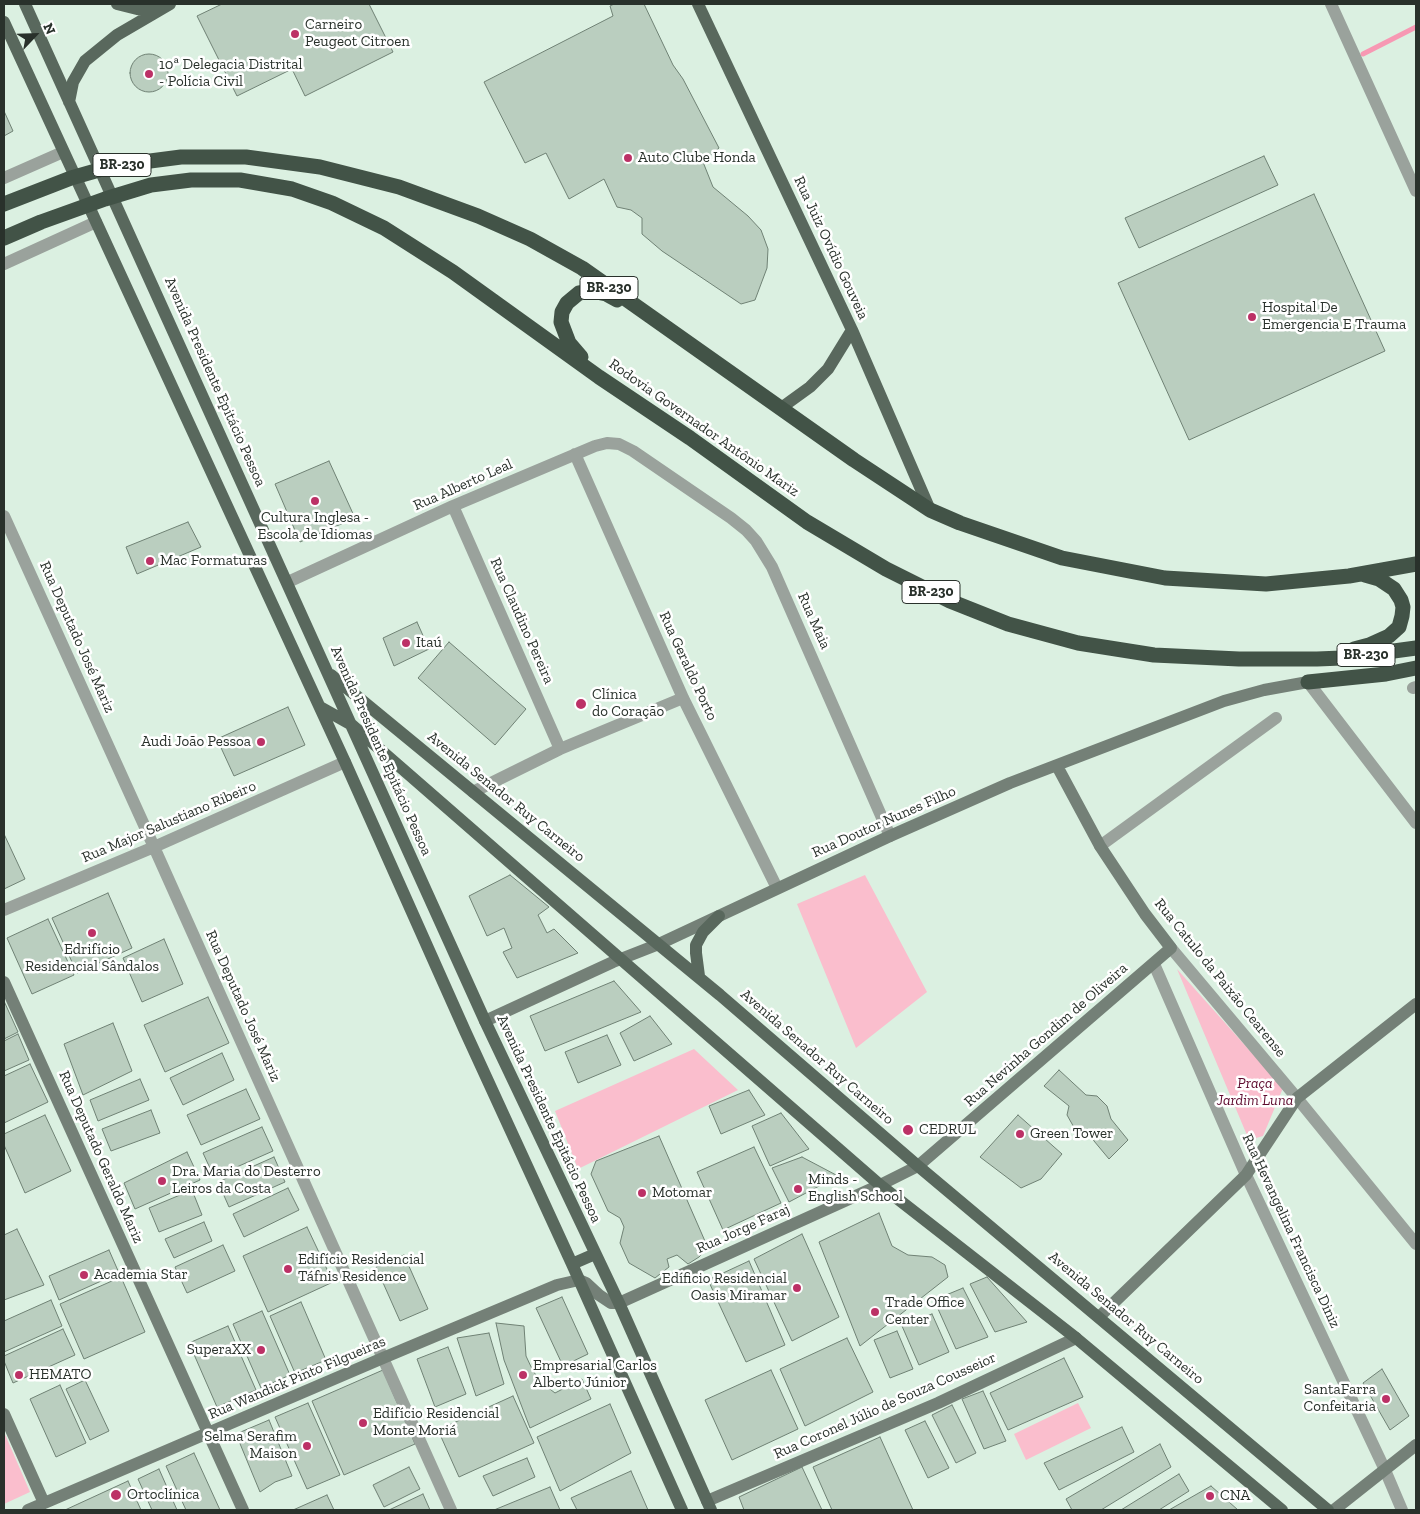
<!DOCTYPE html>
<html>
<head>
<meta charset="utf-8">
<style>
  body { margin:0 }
  #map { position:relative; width:1420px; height:1514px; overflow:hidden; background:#dbf0e1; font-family:"Zilla Slab",serif }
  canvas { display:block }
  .frame { position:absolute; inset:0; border:5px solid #29312b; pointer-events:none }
  .north { position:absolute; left:10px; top:10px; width:50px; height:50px; -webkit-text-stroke:4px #fff; paint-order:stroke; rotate:66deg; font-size:14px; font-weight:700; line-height:20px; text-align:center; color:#29312b }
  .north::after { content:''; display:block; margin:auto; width:18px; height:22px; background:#29312b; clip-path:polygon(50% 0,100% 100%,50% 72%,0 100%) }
</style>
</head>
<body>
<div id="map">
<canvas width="1420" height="1514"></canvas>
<div class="frame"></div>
<div class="north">N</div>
</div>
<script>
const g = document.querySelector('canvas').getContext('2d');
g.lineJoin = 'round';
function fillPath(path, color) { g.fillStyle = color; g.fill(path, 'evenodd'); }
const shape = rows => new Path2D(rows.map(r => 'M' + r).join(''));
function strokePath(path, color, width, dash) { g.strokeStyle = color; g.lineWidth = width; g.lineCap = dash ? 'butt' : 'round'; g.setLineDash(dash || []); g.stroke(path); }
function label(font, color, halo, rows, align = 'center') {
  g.font = font + ' "Zilla Slab",serif'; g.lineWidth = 5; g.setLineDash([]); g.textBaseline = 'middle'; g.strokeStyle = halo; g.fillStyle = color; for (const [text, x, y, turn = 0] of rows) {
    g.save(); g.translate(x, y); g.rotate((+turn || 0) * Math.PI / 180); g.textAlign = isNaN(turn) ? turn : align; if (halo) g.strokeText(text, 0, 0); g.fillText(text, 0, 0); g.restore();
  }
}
const green = shape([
  [865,875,927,992,856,1048,797,904],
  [1177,969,1283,1088,1263,1136,1249,1140],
  [694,1049,738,1090,578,1169,555,1111],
  [1078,1403,1091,1428,1026,1460,1014,1434],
  [4,1432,30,1492,4,1504]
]);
const stream = shape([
  [1363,54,1416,27]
]);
const building = shape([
  [222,4,369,4,393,52,305,96,292,69,237,96,197,16,222,4],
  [614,4,644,4,673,65,683,79,719,148,703,162,713,187,748,216,761,230,768,249,767,268,755,300,741,304,662,251,642,234,642,218,631,210,617,207,604,179,569,199,546,153,525,163,484,82,613,16,610,6,614,4],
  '130 73a19 19 0 1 1 38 0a19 19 0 1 1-38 0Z',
  [4,111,13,131,4,136,4,111],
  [1264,156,1278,185,1139,248,1125,218,1264,156],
  [1314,194,1385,351,1189,440,1118,283,1314,194],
  [329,461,355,518,300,542,275,484,329,461],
  [188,522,201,547,137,574,126,547,188,522],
  [417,622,429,649,394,666,383,638,417,622],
  [449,642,526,709,495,745,418,678,449,642],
  [288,707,305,745,234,776,217,739,288,707],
  [4,834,25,879,4,889,4,834],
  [510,875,549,907,538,915,547,933,554,929,578,953,517,978,503,952,512,948,504,928,487,936,469,896,510,875],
  [108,893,132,948,77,973,52,918,108,893],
  [48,919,74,975,32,994,7,938,48,919],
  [164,939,183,984,142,1002,123,958,164,939],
  [614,981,641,1012,545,1051,530,1016,614,981],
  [208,997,229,1043,165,1072,144,1025,208,997],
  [4,1001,18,1032,4,1039,4,1001],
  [650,1016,672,1044,634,1061,620,1033,650,1016],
  [113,1023,132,1071,83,1095,64,1044,113,1023],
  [18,1034,29,1060,4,1071,4,1041,18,1034],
  [607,1035,621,1065,578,1083,565,1052,607,1035],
  [222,1053,234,1080,183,1105,170,1078,222,1053],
  [30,1064,48,1102,4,1123,4,1076,30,1064],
  [1059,1070,1086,1095,1097,1096,1107,1106,1111,1119,1128,1140,1109,1159,1089,1135,1076,1131,1067,1115,1069,1106,1044,1086,1059,1070],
  [140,1079,149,1100,98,1121,90,1100,140,1079],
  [246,1089,260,1119,201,1145,187,1115,246,1089],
  [749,1090,765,1115,721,1134,709,1106,749,1090],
  [151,1110,160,1133,111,1151,102,1129,151,1110],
  [781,1113,809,1149,770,1166,752,1126,781,1113],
  [45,1115,71,1171,25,1193,4,1145,4,1134,45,1115],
  [1018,1115,1062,1154,1041,1179,1021,1188,980,1157,1018,1115],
  [262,1127,273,1151,214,1177,203,1153,262,1127],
  [659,1136,708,1248,699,1257,688,1264,677,1255,667,1259,669,1267,655,1278,629,1263,620,1243,624,1227,620,1218,608,1211,591,1174,596,1161,659,1136],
  [754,1147,781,1203,723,1230,697,1172,754,1147],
  [187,1152,200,1180,135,1209,124,1183,187,1152],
  [274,1157,285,1182,229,1207,218,1182,274,1157],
  [802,1157,838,1176,789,1202,772,1168,802,1157],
  [288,1188,299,1210,244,1237,233,1214,288,1188],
  [192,1190,202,1215,159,1232,149,1208,192,1190],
  [879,1213,892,1246,908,1255,932,1257,945,1265,948,1277,860,1346,819,1242,879,1213],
  [204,1222,212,1241,174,1258,165,1239,204,1222],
  [307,1227,333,1282,268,1312,243,1256,307,1227],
  [17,1229,44,1285,4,1300,4,1235,17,1229],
  [802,1234,839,1317,792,1341,754,1259,802,1234],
  [223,1245,235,1271,187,1293,175,1267,223,1245],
  [109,1250,119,1273,59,1300,49,1276,109,1250],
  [404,1255,428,1309,400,1321,376,1267,404,1255],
  [749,1261,785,1345,746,1362,708,1280,749,1261],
  [121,1277,145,1332,84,1359,60,1304,121,1277],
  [987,1277,1027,1322,995,1332,970,1284,987,1277],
  [963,1288,988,1337,956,1349,934,1300,963,1288],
  [562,1297,588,1354,563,1366,536,1308,562,1297],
  [51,1300,62,1326,4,1352,4,1321,51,1300],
  [301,1302,326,1360,295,1373,270,1316,301,1302],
  [262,1311,290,1375,261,1388,233,1324,262,1311],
  [932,1314,949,1352,919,1365,902,1326,932,1314],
  [496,1323,524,1326,526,1356,533,1371,542,1383,555,1393,582,1379,591,1399,530,1428,504,1360,496,1323],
  [228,1326,256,1390,217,1407,189,1343,228,1326],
  [63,1329,75,1355,13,1383,4,1361,4,1356,63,1329],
  [897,1331,913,1369,890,1378,874,1340,897,1331],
  [489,1333,504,1384,476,1396,457,1338,489,1333],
  [847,1338,873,1392,805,1426,780,1369,847,1338],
  [448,1347,466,1394,435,1407,417,1359,448,1347],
  [1064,1358,1083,1397,1008,1430,990,1393,1064,1358],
  [1382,1369,1409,1416,1390,1430,1363,1383,1382,1369],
  [383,1370,415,1444,344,1475,312,1401,383,1370],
  [771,1370,798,1429,732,1460,705,1400,771,1370],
  [85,1380,109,1431,90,1440,66,1389,85,1380],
  [60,1385,86,1443,56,1457,30,1399,60,1385],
  [983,1391,1006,1441,984,1449,962,1399,983,1391],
  [513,1396,534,1443,459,1477,438,1430,513,1396],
  [308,1403,340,1475,307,1489,275,1417,308,1403],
  [610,1404,631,1453,560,1491,537,1437,610,1404],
  [952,1405,976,1453,956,1463,932,1415,952,1405],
  [269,1420,292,1476,275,1482,260,1492,236,1434,269,1420],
  [925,1421,949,1468,928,1478,905,1430,925,1421],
  [1122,1427,1134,1452,1059,1490,1044,1463,1122,1427],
  [880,1437,913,1510,832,1510,813,1467,880,1437],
  [1160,1444,1171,1467,1101,1510,1072,1510,1066,1499,1160,1444],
  [194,1453,220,1510,186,1510,166,1466,194,1453],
  [527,1458,535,1477,493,1496,483,1476,527,1458],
  [409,1467,420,1489,384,1507,373,1485,409,1467],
  [802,1467,822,1510,744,1510,739,1497,802,1467],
  [159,1469,177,1510,152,1510,138,1479,159,1469],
  [631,1471,648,1510,577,1510,571,1498,631,1471],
  [1179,1474,1189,1491,1159,1510,1121,1510,1179,1474],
  [128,1481,141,1510,65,1510,128,1481],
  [1211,1486,1238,1510,1169,1510,1211,1486],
  [550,1487,560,1510,494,1510,550,1487],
  [423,1494,430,1510,389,1510,423,1494],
  [327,1495,334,1510,293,1510,327,1495]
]);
const street = shape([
  [1331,4,1416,191],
  [4,178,63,152],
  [4,264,96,222],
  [575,454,683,698,777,888],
  [453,506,560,749],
  [4,516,154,847,451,1510],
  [288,582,453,506,595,446,607,443,619,444,633,451,731,518,746,530,756,541,772,567,890,836],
  [1308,682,1416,823],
  [1413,688,1416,687],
  [473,792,560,749,683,698],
  [1100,846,1276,718],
  [4,910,154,847,345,762],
  [1171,948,1297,1098,1416,1244],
  [1154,964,1246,1175,1385,1470,1402,1510]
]);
const secondary = shape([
  [4,982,243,1510],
  [485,1021,613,962,659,944,890,836,1010,783,1224,701,1264,690,1308,682],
  [1099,1317,1246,1175,1297,1098,1416,1004],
  [4,1414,44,1503],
  [707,1501,938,1403,1076,1338],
  [28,1510,383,1358,557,1285,579,1280,586,1283,599,1295,611,1303,619,1303,880,1185,918,1166,1171,948,1145,914,1100,846,1057,766],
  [1334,1510,1416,1445]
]);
const primary = shape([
  [25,4,485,1021,619,1303,711,1510],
  [117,4,137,9,156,11],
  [698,4,852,330,930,510],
  [4,22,345,762,465,1031,572,1264,682,1510],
  [69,102,73,82,85,61,117,35,170,4],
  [781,408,810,387,828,369,852,330],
  [331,675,720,995,918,1166,1328,1510],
  [320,707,352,725,880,1185,1076,1338,1282,1510],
  [699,976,696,953,696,945,703,932,719,916],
  [572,1264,595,1254]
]);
const highway = shape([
  [4,204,71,178,99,170,127,164,181,157,246,157,320,167,399,187,478,216,530,239,582,268,854,460,930,510,960,523,1062,558,1165,578,1266,584,1349,576,1416,564],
  [4,238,41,222,105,199,151,185,191,180,240,180,292,189,332,203,384,228,453,272,599,377,690,438,807,522,886,569,950,601,1008,624,1078,643,1154,655,1239,659,1317,659,1342,658,1416,648],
  [581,357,569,343,561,322,562,312,567,303,579,293,592,291,606,294,617,300],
  [1354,649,1369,645,1389,636,1399,627,1402,616,1403,607,1401,600,1394,589,1379,579,1365,575],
  [1308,682,1386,674,1416,668]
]);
const markers = [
  [295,34,5,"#bc3166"],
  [149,74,5,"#bc3166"],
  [628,158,5,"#bc3166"],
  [1252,317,5,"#bc3166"],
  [315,501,5,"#bc3166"],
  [150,561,5,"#bc3166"],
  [406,643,5,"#bc3166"],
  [581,704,6,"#bc3166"],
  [261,742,5,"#bc3166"],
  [92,933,5,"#bc3166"],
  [908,1130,6,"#bc3166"],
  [1020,1134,5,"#bc3166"],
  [162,1181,5,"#bc3166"],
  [798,1189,5,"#bc3166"],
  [642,1193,5,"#bc3166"],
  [288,1269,5,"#bc3166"],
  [84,1275,5,"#bc3166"],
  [797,1288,5,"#bc3166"],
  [875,1312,5,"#bc3166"],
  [261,1350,5,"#bc3166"],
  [19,1375,5,"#bc3166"],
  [523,1375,5,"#bc3166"],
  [1386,1399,5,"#bc3166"],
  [363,1423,5,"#bc3166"],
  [307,1446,5,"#bc3166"],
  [116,1495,6,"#bc3166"],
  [1210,1496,5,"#bc3166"]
];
const shields = [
  [122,165,58],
  [609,288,58],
  [931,592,58],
  [1366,655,58]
];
const shieldNames = [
  ["BR-230",122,165],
  ["BR-230",609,288],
  ["BR-230",931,592],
  ["BR-230",1366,655]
];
const poiNames = [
  ["Carneiro",305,25],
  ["Peugeot Citroen",305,42],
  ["10ª Delegacia Distrital",159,65],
  ["- Polícia Civil",159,82],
  ["Auto Clube Honda",638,158],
  ["Hospital De",1262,308],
  ["Emergencia E Trauma",1262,325],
  ["Cultura Inglesa -",315,518,"center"],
  ["Escola de Idiomas",315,535,"center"],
  ["Mac Formaturas",160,561],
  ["Itaú",416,643],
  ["Clínica",592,695],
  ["do Coração",592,712],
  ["Audi João Pessoa",251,742,"right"],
  ["Edrifício",92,950,"center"],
  ["Residencial Sândalos",92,967,"center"],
  ["CEDRUL",919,1130],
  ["Green Tower",1030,1134],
  ["Dra. Maria do Desterro",172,1172],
  ["Leiros da Costa",172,1189],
  ["Minds -",808,1180],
  ["English School",808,1197],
  ["Motomar",652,1193],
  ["Edifício Residencial",298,1260],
  ["Táfnis Residence",298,1277],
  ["Academia Star",94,1275],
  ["Edíficio Residencial",787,1279,"right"],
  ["Oasis Miramar",787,1296,"right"],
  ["Trade Office",885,1303],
  ["Center",885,1320],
  ["SuperaXX",251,1350,"right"],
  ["Empresarial Carlos",533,1366],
  ["Alberto Júnior",533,1383],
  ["HEMATO",29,1375],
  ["SantaFarra",1376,1390,"right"],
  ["Confeitaria",1376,1407,"right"],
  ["Edifício Residencial",373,1414],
  ["Monte Moriá",373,1431],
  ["Selma Serafim",297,1437,"right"],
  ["Maison",297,1454,"right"],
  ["Ortoclínica",127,1495],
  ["CNA",1220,1496]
];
const streetNames = [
  ["Rua Juiz Ovídio Gouveia",831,248,65],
  ["Avenida Presidente Epitácio Pessoa",215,382,66],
  ["Rodovia Governador Antônio Mariz",704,428,35],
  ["Rua Alberto Leal",463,485,-24],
  ["Rua Claudino Pereira",522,621,66],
  ["Rua Maia",814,621,66],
  ["Rua Deputado José Mariz",77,637,66],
  ["Rua Geraldo Porto",688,666,65],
  ["Avenida Presidente Epitácio Pessoa",381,751,66],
  ["Avenida Senador Ruy Carneiro",506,797,39],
  ["Rua Major Salustiano Ribeiro",169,822,-23],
  ["Rua Doutor Nunes Filho",884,822,-24],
  ["Rua Catulo da Paixão Cearense",1220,978,51],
  ["Rua Deputado José Mariz",243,1006,66],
  ["Rua Nevinha Gondim de Oliveira",1046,1035,-41],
  ["Avenida Senador Ruy Carneiro",817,1057,41],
  ["Avenida Presidente Epitácio Pessoa",549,1119,65],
  ["Rua Deputado Geraldo Mariz",101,1157,66],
  ["Rua Jorge Faraj",743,1229,-24],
  ["Rua Hevangelina Francisca Diniz",1291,1231,65],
  ["Avenida Senador Ruy Carneiro",1126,1318,40],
  ["Rua Wandick Pinto Filgueiras",297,1378,-23],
  ["Rua Coronel Júlio de Souza Cousseior",885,1406,-24]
];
const parkNames = [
  ["Praça",1255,1084],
  ["Jardim Luna",1255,1101]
];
fillPath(green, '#fabecd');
strokePath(stream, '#f798b3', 5);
fillPath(building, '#bacebf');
strokePath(building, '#6f8174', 1);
strokePath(street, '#9aa29c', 12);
strokePath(secondary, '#748077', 12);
strokePath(primary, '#59685d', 12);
strokePath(highway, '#425347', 15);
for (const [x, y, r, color] of markers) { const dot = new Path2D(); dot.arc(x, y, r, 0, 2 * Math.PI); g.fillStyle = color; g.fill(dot); strokePath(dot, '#fff', 2); }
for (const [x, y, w] of shields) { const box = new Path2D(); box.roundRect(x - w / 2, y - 11.5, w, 23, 4); g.fillStyle = '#fff'; g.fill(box); strokePath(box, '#29312b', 1); }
label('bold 14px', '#29312b', null, shieldNames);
label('15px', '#29312b', '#fff', poiNames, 'left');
label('15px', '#29312b', '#fff', streetNames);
label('italic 15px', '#5e0a2e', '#fff', parkNames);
</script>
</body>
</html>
